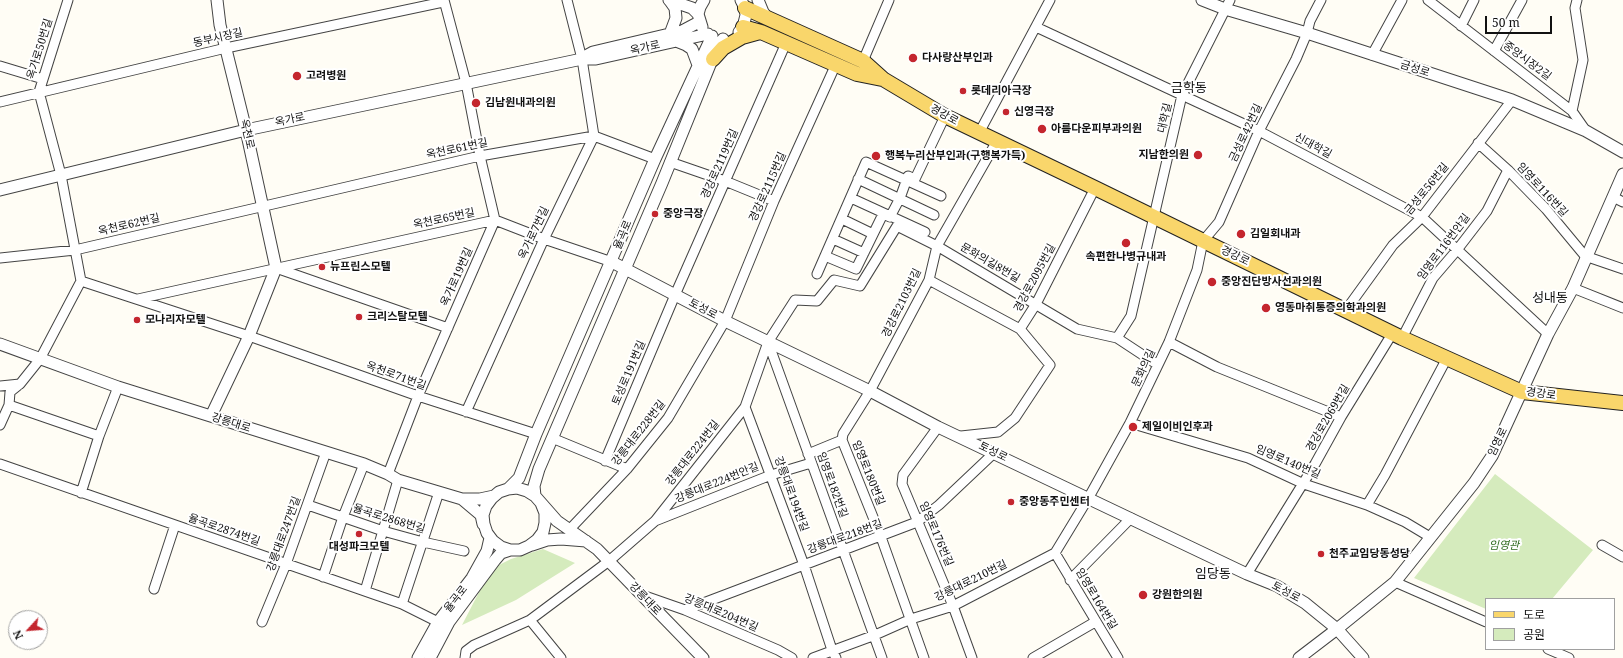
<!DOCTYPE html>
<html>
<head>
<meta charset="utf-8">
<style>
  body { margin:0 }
  #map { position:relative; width:1623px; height:658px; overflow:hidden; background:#fffdf5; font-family:"Noto Serif","Noto Sans KR",serif }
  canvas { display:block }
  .legend { position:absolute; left:1485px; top:598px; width:130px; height:52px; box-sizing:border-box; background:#fff; border:1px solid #a0a0a0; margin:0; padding:5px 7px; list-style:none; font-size:12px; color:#111 }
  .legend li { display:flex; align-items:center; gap:8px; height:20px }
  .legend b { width:20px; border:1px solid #a0a0a0 }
  .north { position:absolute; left:8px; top:610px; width:40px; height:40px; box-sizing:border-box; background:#fff; border:1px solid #a0a0a0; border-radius:50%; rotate:244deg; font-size:11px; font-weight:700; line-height:16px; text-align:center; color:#111 }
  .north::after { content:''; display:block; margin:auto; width:14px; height:18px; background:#c4262e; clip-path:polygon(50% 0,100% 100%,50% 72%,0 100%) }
  .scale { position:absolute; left:1485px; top:16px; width:67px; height:18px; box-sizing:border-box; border:2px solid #111; border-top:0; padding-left:5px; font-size:12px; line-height:14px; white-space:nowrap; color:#111; -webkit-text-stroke:3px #fff; paint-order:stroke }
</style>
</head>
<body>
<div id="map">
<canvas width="1623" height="658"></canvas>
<ul class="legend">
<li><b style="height:5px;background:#f9d66b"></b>도로</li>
<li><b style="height:11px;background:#d5ebbd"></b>공원</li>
</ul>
<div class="north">N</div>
<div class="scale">50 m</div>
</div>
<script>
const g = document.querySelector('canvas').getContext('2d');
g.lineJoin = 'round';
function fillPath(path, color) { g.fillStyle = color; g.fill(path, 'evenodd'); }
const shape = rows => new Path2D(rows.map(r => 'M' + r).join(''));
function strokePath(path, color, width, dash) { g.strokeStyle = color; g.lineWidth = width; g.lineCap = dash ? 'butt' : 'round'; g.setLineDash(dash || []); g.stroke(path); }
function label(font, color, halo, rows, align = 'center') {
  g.font = font + ' "Noto Serif","Noto Sans KR",serif'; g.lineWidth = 4; g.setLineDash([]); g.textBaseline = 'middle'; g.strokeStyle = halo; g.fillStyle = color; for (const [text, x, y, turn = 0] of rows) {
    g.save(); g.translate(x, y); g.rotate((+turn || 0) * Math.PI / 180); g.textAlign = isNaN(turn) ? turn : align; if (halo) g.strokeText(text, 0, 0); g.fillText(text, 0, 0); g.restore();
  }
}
const green = shape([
  [1495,474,1593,550,1552,599,1486,599,1486,609,1414,578],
  [543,549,575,563,516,600,462,625,491,569,511,559]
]);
const minor = shape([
  [1428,0,1572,111,1586,131],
  [1461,26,1474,0],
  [1036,27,1259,131,1422,217,1548,334],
  [1494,51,1522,0],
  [1372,55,1402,0],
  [863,61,889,0],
  [0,66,43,79],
  [0,102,226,48,443,2],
  [1572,111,1583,60,1575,8,1577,0],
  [979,133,1050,0],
  [1478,143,1508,170,1546,209,1585,256,1623,269],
  [670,162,725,181,774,201],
  [858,179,934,215],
  [1613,197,1623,202],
  [851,198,925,232],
  [842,219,873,234],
  [833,239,864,253],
  [825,256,856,269,883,214,890,217,900,198,908,176,915,179,945,116],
  [0,258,75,250,480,156,594,136,655,159],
  [276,268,448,328],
  [817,274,866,162,941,196],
  [929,280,1020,329,1036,304,1095,188],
  [81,281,249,336,418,396,536,434],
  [1573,288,1623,308],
  [138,299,495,220,544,239,612,262],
  [1346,310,1393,245,1422,217,1512,100],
  [1117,338,1131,316,1182,95,1230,0],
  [1402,338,1433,278,1457,250,1487,211,1508,170],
  [768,342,882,658],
  [1169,342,1217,367,1341,417],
  [0,386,20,384,40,359,81,281,61,175,39,92,68,0],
  [9,405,99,436],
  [745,407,804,565,832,650,836,658],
  [466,412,544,239,594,136,582,59,567,0],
  [1130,423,1248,458,1304,484,1367,505,1405,522,1430,537],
  [0,425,9,405,10,392,20,384],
  [938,427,903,475,902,484,953,606,972,658],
  [961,436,998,432,1015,418,1050,365,1020,329],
  [552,438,627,469],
  [808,454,842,440],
  [605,461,675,295,786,43],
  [0,464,402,604,438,622],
  [388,474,418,396,495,220,480,156,466,83,444,0],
  [81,493,99,436,118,387],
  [308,505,383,531,423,542,464,551],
  [1367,505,1385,475,1447,358],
  [655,521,771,475,811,463],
  [570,529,627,469,668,418,725,321,774,201,836,64],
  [1602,545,1623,557],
  [1055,553,1118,658],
  [1247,574,1315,464,1341,417,1392,334],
  [323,577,343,517,364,464],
  [1070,580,1131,518],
  [1395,582,1486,622],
  [154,589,175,525],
  [365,591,398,480],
  [642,595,685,610,778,650,792,658],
  [402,604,439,492],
  [685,610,917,522,939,505,994,453],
  [530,620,561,658],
  [262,622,286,564,326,452],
  [1548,649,1569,658],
  [465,658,466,651,474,645,530,620,609,561,655,521,745,407,768,342,795,300,817,301,834,280,860,286,897,226,937,246,1077,329,1117,338,1158,365],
  [813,658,875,635,911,619,953,606,1055,553,1089,497,1130,423,1169,342,1197,270,1203,241,1219,222,1259,131,1296,59,1307,33,1310,21,1321,0],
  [924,658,881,537,842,440,843,434,870,391,929,280,937,246,997,141],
  [1033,658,1095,622]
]);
const tertiary = shape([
  [669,0,692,8,698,14],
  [758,0,763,12,768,19],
  [1202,0,1225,9,1307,33,1512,100,1586,131,1623,152],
  [702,27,698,14,700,7,704,0],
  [739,32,743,27,746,15,745,8,741,0],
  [670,34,676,18,675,8,670,1],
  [676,41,686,45,692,49,698,65],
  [582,58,593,52,682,31,699,22],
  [0,190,246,130,582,59,596,59,708,34],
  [612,262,725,321,870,391,938,427,1247,574,1277,586,1305,603,1337,629,1363,658],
  [0,344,118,387,364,464,388,474,398,480,462,499,480,499,494,496],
  [211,416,249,336,276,268,246,130,220,25,217,0],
  [508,489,519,478,536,434,655,159,712,36],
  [535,496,534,486,539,469,662,183,718,45,723,39],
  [462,499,481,515,483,524],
  [541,503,545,513,545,523,543,532,537,540,529,546,520,550,510,550,501,547,493,541,487,533,484,524,483,515,486,506,492,498,499,492,508,489,517,488,527,491,535,496,557,521,597,549,703,658],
  [532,545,547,540,561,539,586,541],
  [418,658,438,622,472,578,487,551,490,538],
  [430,658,449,622,495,560,501,553,510,550],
  [1299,658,1337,629,1395,582,1474,483,1492,456,1548,334,1573,288,1623,174]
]);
const primary = shape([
  [745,8,863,61,883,79,945,116,1095,188,1402,338,1522,392,1623,403],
  [743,27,761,32,857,74,882,79],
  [713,59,723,48,742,37,760,32]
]);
const markers = [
  [913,58,5,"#c4262e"],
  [297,76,5,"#c4262e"],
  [963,91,4,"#c4262e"],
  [476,103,5,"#c4262e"],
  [1006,112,4,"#c4262e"],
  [1042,129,5,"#c4262e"],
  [1198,155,5,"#c4262e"],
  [876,156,5,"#c4262e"],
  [655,214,4,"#c4262e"],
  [1241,234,5,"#c4262e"],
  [1126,243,5,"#c4262e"],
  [322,267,4,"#c4262e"],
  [1212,282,5,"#c4262e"],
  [1266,308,5,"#c4262e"],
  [359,317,4,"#c4262e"],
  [137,320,4,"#c4262e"],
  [1133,427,5,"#c4262e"],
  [1011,502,4,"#c4262e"],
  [359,534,4,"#c4262e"],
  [1321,554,4,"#c4262e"],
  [1143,595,5,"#c4262e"]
];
const streetNames = [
  ["동부시장길",218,38,-13],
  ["옥가로",645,48,-13],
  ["옥가로50번길",40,49,-73],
  ["중앙시장2길",1527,61,37],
  ["금성로",1415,69,18],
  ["경강로",944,115,29],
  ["대학길",1165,118,-77],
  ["옥가로",290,120,-12],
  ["금성로42번길",1246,133,-65],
  ["옥천로",247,134,77],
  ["신대학길",1313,146,28],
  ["옥천로61번길",457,149,-12],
  ["경강로2119번길",720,164,-66],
  ["경강로2115번길",768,187,-66],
  ["금성로56번길",1427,189,-51],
  ["임영로116번길",1542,190,47],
  ["옥천로65번길",444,219,-12],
  ["옥천로62번길",129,225,-13],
  ["옥가로7번길",534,233,-65],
  ["율곡로",623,235,-67],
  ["임영로116번안길",1444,247,-53],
  ["경강로",1235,256,26],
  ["문화의길8번길",990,263,30],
  ["옥가로19번길",457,277,-66],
  ["경강로2095번길",1035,278,-62],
  ["경강로2103번길",902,303,-64],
  ["토성로",703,309,28],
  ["문화의길",1144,368,-65],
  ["토성로191번길",629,373,-67],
  ["옥천로71번길",396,376,20],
  ["경강로",1541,394,8],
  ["경강로2069번길",1328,418,-60],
  ["강릉대로",231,423,17],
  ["강릉대로228번길",639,433,-52],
  ["임영로",1498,442,-64],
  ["토성로",993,452,26],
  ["강릉대로224번길",693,453,-52],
  ["임영로140번길",1288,462,23],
  ["임영로180번길",868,473,68],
  ["강릉대로224번안길",717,483,-22],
  ["임영로182번길",832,485,70],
  ["강릉대로194번길",791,494,70],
  ["율곡로2868번길",389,519,17],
  ["율곡로2874번길",224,530,19],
  ["강릉대로247번길",284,534,-70],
  ["임영로176번길",936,534,67],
  ["강릉대로218번길",845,537,-20],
  ["강릉대로210번길",971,581,-26],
  ["토성로",1286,592,28],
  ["율곡로",456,599,-52],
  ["강릉대로",645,599,46],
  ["임영로164번길",1096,599,59],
  ["강릉대로204번길",721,613,23]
];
const poiNames = [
  ["다사랑산부인과",922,58],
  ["고려병원",306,76],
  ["롯데리아극장",971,91],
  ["김남원내과의원",485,103],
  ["신영극장",1014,112],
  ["아름다운피부과의원",1051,129],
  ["지남한의원",1189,155,"right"],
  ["행복누리산부인과(구행복가득)",885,156],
  ["중앙극장",663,214],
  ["김일회내과",1250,234],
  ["속편한나병규내과",1126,257,"center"],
  ["뉴프린스모텔",330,267],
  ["중앙진단방사선과의원",1221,282],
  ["영동마취통증의학과의원",1275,308],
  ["크리스탈모텔",367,317],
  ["모나리자모텔",145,320],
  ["제일이비인후과",1142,427],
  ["중앙동주민센터",1019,502],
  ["대성파크모텔",359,547,"center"],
  ["천주교임당동성당",1329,554],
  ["강원한의원",1152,595]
];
const parkNames = [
  ["임영관",1504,546]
];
const quarterNames = [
  ["금학동",1189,88],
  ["성내동",1550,298],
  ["임당동",1213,574]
];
fillPath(green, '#d5ebbd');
strokePath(minor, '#444', 11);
strokePath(tertiary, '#444', 13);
strokePath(primary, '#222', 16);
strokePath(minor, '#fff', 9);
strokePath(tertiary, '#fff', 11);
strokePath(primary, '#f9d66b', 14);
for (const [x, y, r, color] of markers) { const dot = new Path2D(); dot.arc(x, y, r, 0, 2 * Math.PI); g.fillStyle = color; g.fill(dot); strokePath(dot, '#fff', 1.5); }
label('11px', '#111', '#fff', streetNames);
label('bold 11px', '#111', '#fff', poiNames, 'left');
label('italic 11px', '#2f6b1f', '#fff', parkNames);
label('13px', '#111', '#fff', quarterNames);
</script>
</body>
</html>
